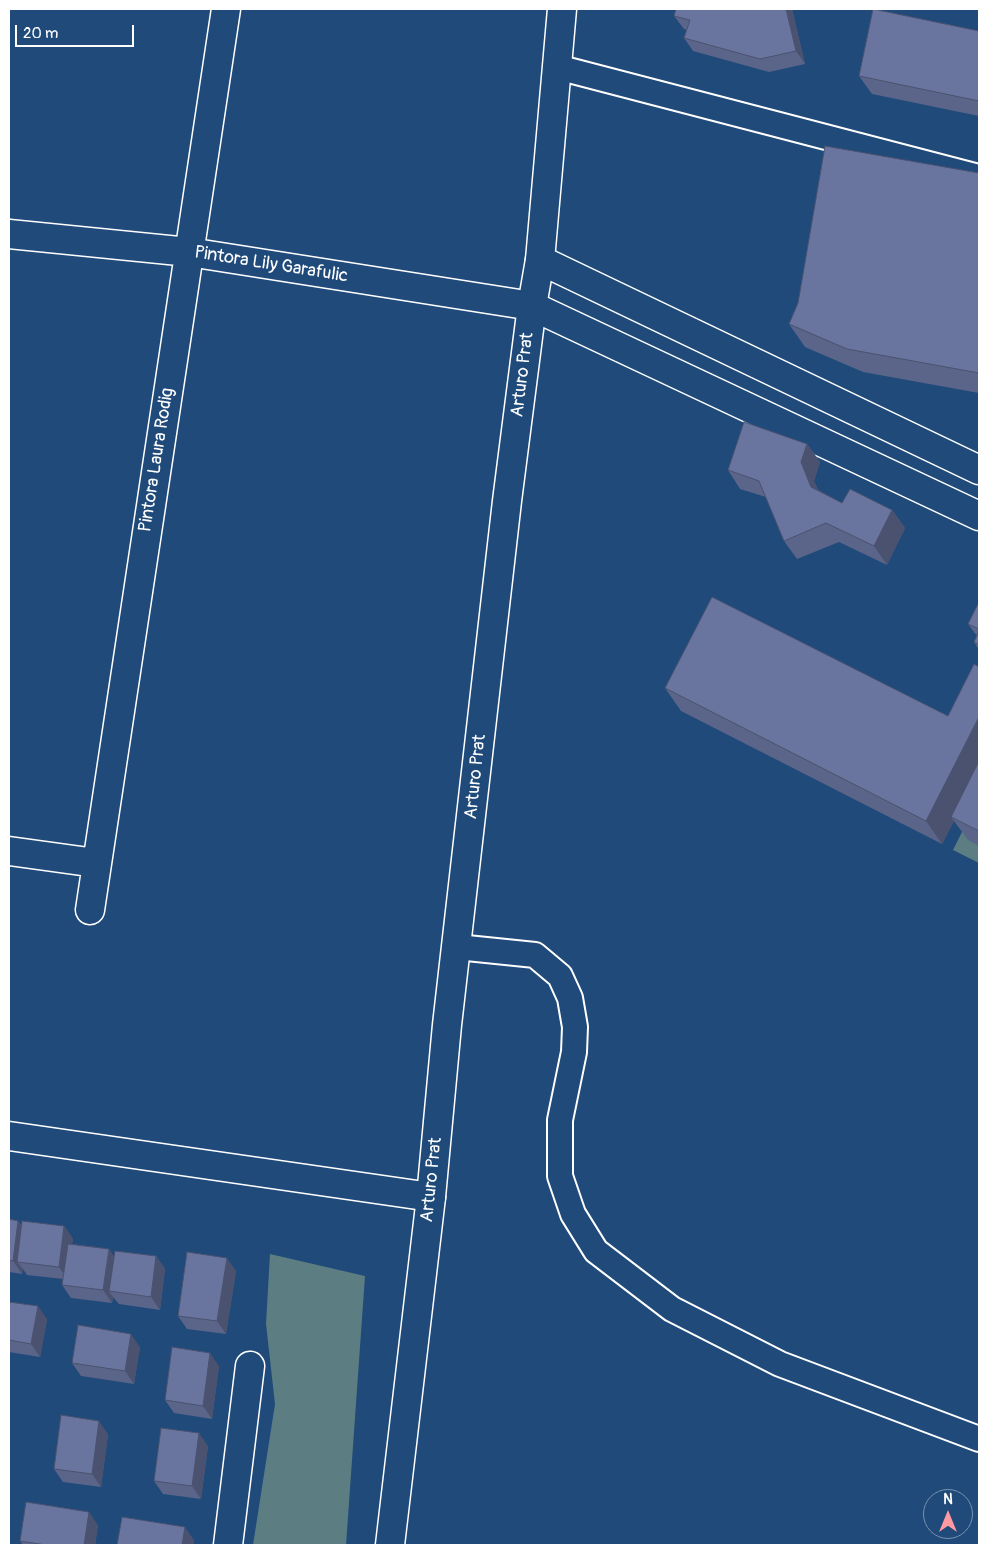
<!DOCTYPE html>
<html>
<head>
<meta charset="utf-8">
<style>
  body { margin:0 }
  #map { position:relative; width:988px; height:1554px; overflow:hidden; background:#1f4a7a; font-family:Pangolin,sans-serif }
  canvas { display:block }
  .frame { position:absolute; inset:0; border:10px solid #fff; pointer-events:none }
  .north { position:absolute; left:923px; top:1489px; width:50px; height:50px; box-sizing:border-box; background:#1f4a7a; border:1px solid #7992af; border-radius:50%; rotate:0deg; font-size:14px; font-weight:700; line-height:20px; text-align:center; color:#fff }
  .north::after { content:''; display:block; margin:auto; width:18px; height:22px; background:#ff9aa2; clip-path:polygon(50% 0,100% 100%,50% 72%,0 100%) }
  .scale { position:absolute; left:15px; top:25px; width:119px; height:22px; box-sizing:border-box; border:2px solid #fff; border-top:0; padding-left:6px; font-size:15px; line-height:18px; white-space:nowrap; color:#fff; -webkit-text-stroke:4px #1f4a7a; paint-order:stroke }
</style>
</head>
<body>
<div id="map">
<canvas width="988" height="1554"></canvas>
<div class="frame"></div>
<div class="north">N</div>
<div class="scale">20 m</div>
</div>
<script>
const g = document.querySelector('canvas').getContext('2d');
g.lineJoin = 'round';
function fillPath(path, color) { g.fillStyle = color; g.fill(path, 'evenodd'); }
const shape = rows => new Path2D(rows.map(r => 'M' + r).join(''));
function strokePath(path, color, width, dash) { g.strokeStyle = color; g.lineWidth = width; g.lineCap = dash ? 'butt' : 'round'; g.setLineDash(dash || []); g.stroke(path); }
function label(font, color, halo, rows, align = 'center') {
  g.font = font + ' Pangolin,sans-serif'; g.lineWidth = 5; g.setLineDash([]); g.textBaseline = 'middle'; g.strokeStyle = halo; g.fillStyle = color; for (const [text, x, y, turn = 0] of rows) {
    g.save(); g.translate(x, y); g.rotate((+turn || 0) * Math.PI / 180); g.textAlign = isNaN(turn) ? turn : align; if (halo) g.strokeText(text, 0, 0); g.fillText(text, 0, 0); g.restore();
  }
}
const green = shape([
  [979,798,979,863,953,850],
  [270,1254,365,1276,346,1545,253,1545,275,1404,266,1324]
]);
const lane = shape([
  [557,67,979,177],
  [457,947,535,955,560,976,570,998,575,1027,574,1052,560,1120,560,1176,573,1214,596,1251,672,1309,780,1364,979,1439]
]);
const street = shape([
  [9,234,189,252,532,306,979,516],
  [540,260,979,470],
  [9,851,96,863],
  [90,910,226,9],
  [9,1136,431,1197],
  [228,1545,250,1366]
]);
const secondary = shape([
  [390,1545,431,1197,447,1025,507,501,532,306,540,260,562,9]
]);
const wall = shape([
  [676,9,792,9,805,64,769,72,693,51,684,38,687,30,684,29,674,16],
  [979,31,979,116,872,94,859,76],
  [979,173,979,393,863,372,805,347,789,324],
  [807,444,820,462,814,481,818,490,842,503,892,510,905,528,887,565,839,542,797,559,784,541,766,497,740,489,728,470],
  [979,602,979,650,974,642,977,636,968,624],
  [979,667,979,846,968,840,954,821,942,844,681,711,665,688,948,716],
  [9,1219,18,1221,22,1226,64,1226,73,1239,72,1244,109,1249,114,1257,156,1256,165,1269,160,1310,119,1304,113,1297,112,1303,71,1298,62,1285,63,1279,27,1275,23,1269,22,1274,9,1272],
  [236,1271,226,1334,187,1329,178,1316],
  [9,1302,47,1319,40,1357,9,1352],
  [140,1347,134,1384,81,1376,72,1363],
  [219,1366,212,1419,174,1413,165,1400],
  [108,1434,101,1487,63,1482,54,1469],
  [208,1446,201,1499,163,1494,154,1481],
  [98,1525,95,1545,23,1545,20,1541]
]);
const shadedWall = shape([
  [786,9,792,9,805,64,796,51],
  [807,444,820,462,814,481,824,505,811,487,801,462],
  [892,510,905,528,887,565,874,546],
  [979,717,979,771,951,817,954,821,942,844,926,821],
  [18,1221,27,1234,17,1262,23,1269,22,1274,13,1261],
  [64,1226,73,1239,68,1280,59,1267],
  [109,1249,118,1262,109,1291,113,1297,112,1303,103,1290],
  [156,1256,165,1269,160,1310,151,1297],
  [227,1258,236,1271,226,1334,217,1321],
  [38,1306,47,1319,40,1357,31,1344],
  [131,1334,140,1347,134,1384,125,1371],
  [210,1353,219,1366,212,1419,203,1406],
  [99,1421,108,1434,101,1487,92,1474],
  [199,1433,208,1446,201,1499,192,1486],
  [89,1512,98,1525,95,1545,84,1545],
  [185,1527,194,1540,194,1545,182,1545]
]);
const building = shape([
  [676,9,786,9,796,51,760,59,684,38,690,20,674,16,676,9],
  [873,9,979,31,979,101,859,76,873,9],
  [825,146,979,173,979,373,847,349,789,324,798,303,825,146],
  [744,422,807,444,801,462,811,487,842,503,850,489,892,510,874,546,826,523,784,541,759,481,728,470,744,422],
  [712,597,948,716,974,664,979,667,979,717,926,821,665,688,712,597],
  [979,602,979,629,968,624,979,602],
  [979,631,979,645,974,642,979,631],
  [979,761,979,831,951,817,979,761],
  [9,1219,18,1221,13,1261,9,1260,9,1219],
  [22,1221,64,1226,59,1267,17,1262,22,1221],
  [68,1244,109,1249,103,1290,62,1285,68,1244],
  [115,1251,156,1256,151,1297,109,1291,115,1251],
  [187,1252,227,1258,217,1321,178,1316,187,1252],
  [9,1302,38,1306,31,1344,9,1340,9,1302],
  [78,1325,131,1334,125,1371,72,1363,78,1325],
  [172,1347,210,1353,203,1406,165,1400,172,1347],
  [61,1415,99,1421,92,1474,54,1469,61,1415],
  [161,1428,199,1433,192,1486,154,1481,161,1428],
  [26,1502,89,1512,84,1545,46,1545,20,1541,26,1502],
  [122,1517,185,1527,182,1545,117,1545,122,1517]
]);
const streetNames = [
  ["Pintora Lily Garafulic",271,265,9],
  ["Arturo Prat",523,375,-83],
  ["Pintora Laura Rodig",157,460,-81],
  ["Arturo Prat",476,777,-84],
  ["Arturo Prat",432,1180,-84]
];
fillPath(green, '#5c7e83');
strokePath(lane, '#fff', 28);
strokePath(street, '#fff', 31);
strokePath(secondary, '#fff', 31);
strokePath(lane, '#1f4a7a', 24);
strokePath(street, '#1f4a7a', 28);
strokePath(secondary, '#1f4a7a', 28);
fillPath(wall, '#5b6589');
fillPath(shadedWall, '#4a526f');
fillPath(building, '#6a759f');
strokePath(building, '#4a526f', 1);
label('18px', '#fff', '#1f4a7a', streetNames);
</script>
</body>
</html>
